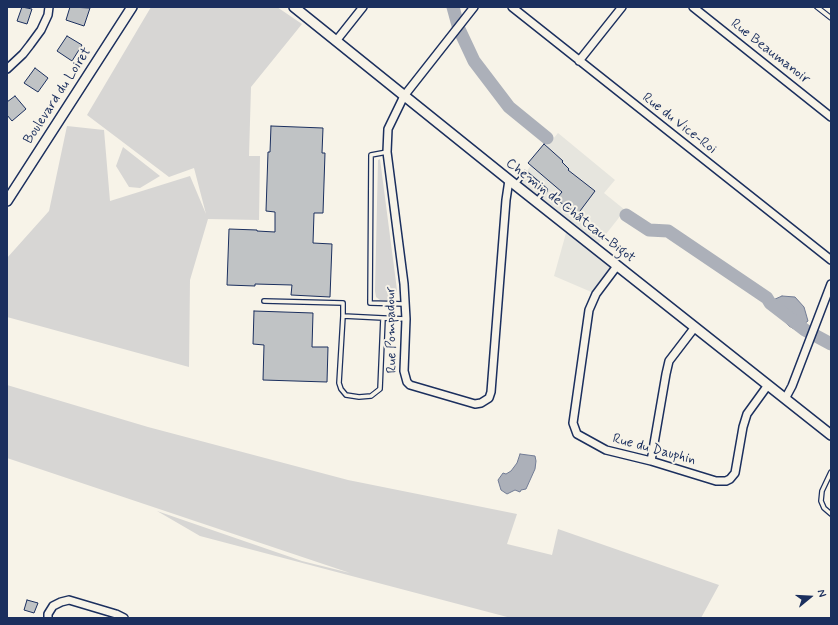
<!DOCTYPE html>
<html>
<head>
<meta charset="utf-8">
<style>
  body { margin:0 }
  #map { position:relative; width:838px; height:625px; overflow:hidden; background:#f7f3e8; font-family:Mynerve,sans-serif }
  canvas { display:block }
  .frame { position:absolute; inset:0; border:8px solid #1b2f5e; pointer-events:none }
  .north { position:absolute; left:790px; top:577px; width:40px; height:40px; -webkit-text-stroke:3px #f7f3e8; paint-order:stroke; rotate:72deg; font-size:11px; font-weight:700; line-height:16px; text-align:center; color:#1b2f5e }
  .north::after { content:''; display:block; margin:auto; width:14px; height:18px; background:#1b2f5e; clip-path:polygon(50% 0,100% 100%,50% 72%,0 100%) }
</style>
</head>
<body>
<div id="map">
<canvas width="838" height="625"></canvas>
<div class="frame"></div>
<div class="north">N</div>
</div>
<script>
const g = document.querySelector('canvas').getContext('2d');
g.lineJoin = 'round';
function fillPath(path, color) { g.fillStyle = color; g.fill(path, 'evenodd'); }
const shape = rows => new Path2D(rows.map(r => 'M' + r).join(''));
function strokePath(path, color, width, dash) { g.strokeStyle = color; g.lineWidth = width; g.lineCap = dash ? 'butt' : 'round'; g.setLineDash(dash || []); g.stroke(path); }
function label(font, color, halo, rows, align = 'center') {
  g.font = font + ' Mynerve,sans-serif'; g.lineWidth = 4; g.setLineDash([]); g.textBaseline = 'middle'; g.strokeStyle = halo; g.fillStyle = color; for (const [text, x, y, turn = 0] of rows) {
    g.save(); g.translate(x, y); g.rotate((+turn || 0) * Math.PI / 180); g.textAlign = isNaN(turn) ? turn : align; if (halo) g.strokeText(text, 0, 0); g.fillText(text, 0, 0); g.restore();
  }
}
const built = shape([
  [558,133,615,180,604,193,625,210,595,248,617,266,596,294,554,276,568,226,515,185]
]);
const green = shape([
  [151,7,277,7,302,24,251,87,249,156,260,156,259,220,208,219,190,280,189,367,7,317,7,258,49,211,67,126,104,130,110,201,190,176,206,214,194,168,169,177,87,115],
  [123,147,160,176,140,188,129,187,116,166],
  [380,159,397,290,394,297,387,301,380,300,376,297,375,291,378,160],
  [7,385,148,427,348,480,517,514,507,544,552,555,558,529,719,585,701,618,511,618,200,536,157,511,302,561,350,573,7,458]
]);
const water = shape([
  [782,296,795,297,804,307,808,321,796,330,789,326,776,313,773,300,782,296],
  [520,454,535,456,536,461,535,469,526,489,521,490,520,492,515,490,507,494,501,490,498,480,503,473,506,474,511,471,517,463,520,454]
]);
const river = shape([
  [453,7,459,29,474,61,509,107,547,138],
  [626,215,649,230,668,231,767,298,770,303,805,330,831,344]
]);
const building = shape([
  [22,7,32,9,27,24,17,21,22,7],
  [70,7,90,8,84,26,66,20,70,7],
  [67,36,82,45,72,61,57,51,67,36],
  [35,68,48,78,38,92,24,83,35,68],
  [15,96,26,109,12,121,7,115,7,102,15,96],
  [271,126,323,128,322,153,325,153,323,213,314,213,313,243,332,244,330,297,291,295,292,285,255,284,255,286,227,285,229,229,257,230,257,231,275,232,275,212,266,211,268,152,270,152,271,126],
  [544,144,563,161,562,162,569,169,568,170,595,191,577,215,556,199,562,192,528,163,544,144],
  [254,311,313,313,312,347,328,347,327,382,263,380,264,345,253,344,254,311],
  [27,600,38,603,34,613,24,610,27,600]
]);
const lane = shape([
  [817,7,831,18],
  [387,152,371,155,370,303,405,304],
  [516,184,525,173,545,190,536,201],
  [264,301,343,303,343,316],
  [383,318,380,389,371,396,359,397,346,395,341,389,339,383,343,316,383,318,406,319],
  [831,472,822,491,821,501,824,508,831,514]
]);
const street = shape([
  [474,7,404,96,388,129,387,152,404,284,406,319,404,371,407,382,410,385,475,404,481,403,489,398,491,392,506,200,509,180],
  [512,7,831,260],
  [693,7,831,117],
  [336,41,363,7],
  [579,61,622,7],
  [7,69,23,54,30,45,41,30,48,15,49,7],
  [617,266,596,294,589,310,573,423,577,434,606,450,651,461,716,481,726,481,730,479,735,473,743,427,747,414,768,385],
  [785,399,792,386,831,284],
  [651,461,666,374,669,361,695,327],
  [48,618,48,614,53,606,61,602,69,600,116,614,124,618]
]);
const secondary = shape([
  [294,7,509,180,831,435],
  [7,201,132,7]
]);
const streetNames = [
  ["Rue Beaumanoir",770,52,38],
  ["Boulevard du Loiret",58,96,-57],
  ["Rue du Vice-Roi",679,124,38],
  ["Chemin de Château-Bigot",570,211,38],
  ["Rue Pompadour",392,330,-91],
  ["Rue du Dauphin",654,450,15]
];
fillPath(built, '#e6e5de');
fillPath(green, '#d7d6d4');
fillPath(water, '#acb0b9');
strokePath(water, '#727c95', 1);
strokePath(river, '#acb0b9', 13);
fillPath(building, '#c0c3c5');
strokePath(building, '#1b2f5e', 1);
strokePath(lane, '#1b2f5e', 6);
strokePath(street, '#1b2f5e', 10);
strokePath(secondary, '#1b2f5e', 12);
strokePath(lane, '#f7f3e8', 3.5);
strokePath(street, '#f7f3e8', 7);
strokePath(secondary, '#f7f3e8', 9);
label('14px', '#1b2f5e', '#f7f3e8', streetNames);
</script>
</body>
</html>
